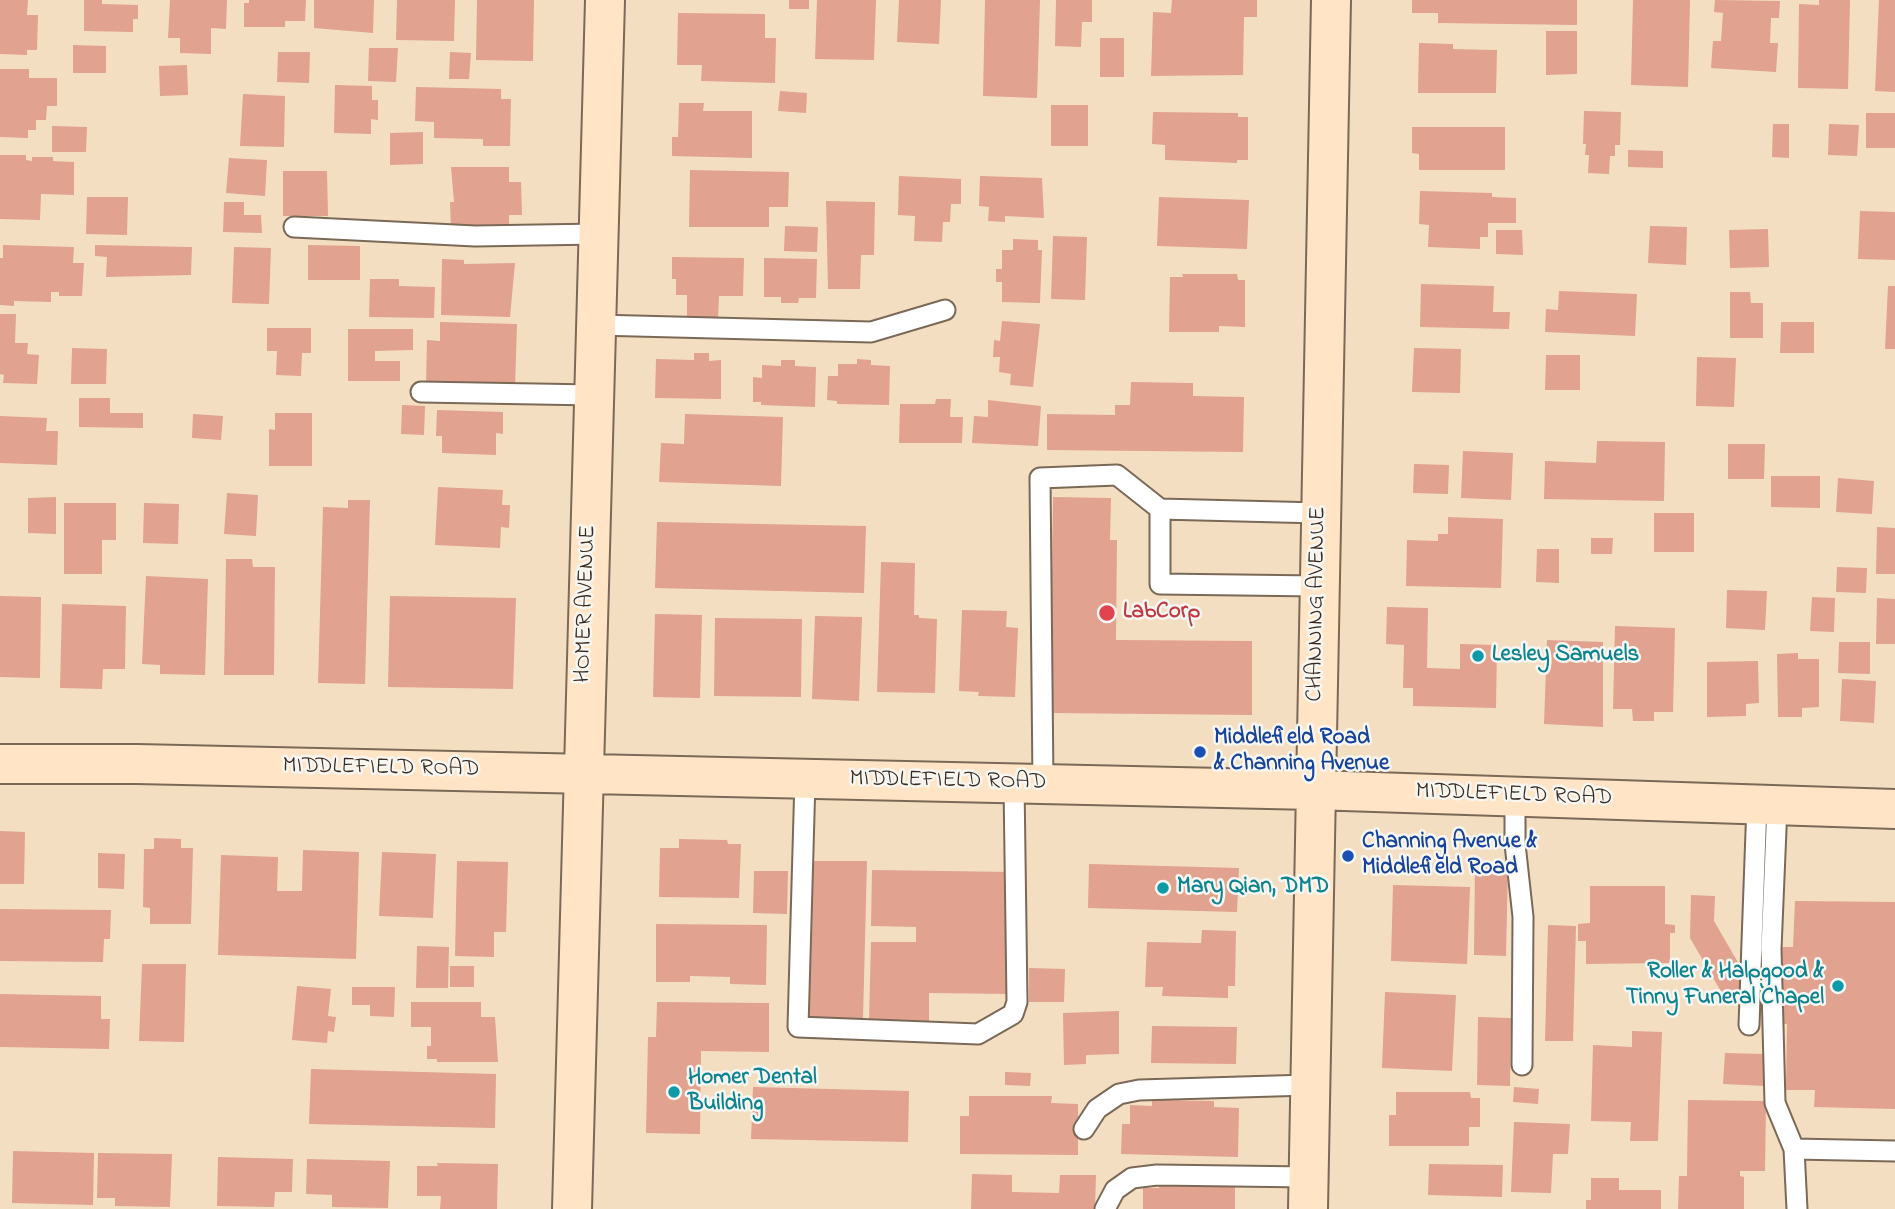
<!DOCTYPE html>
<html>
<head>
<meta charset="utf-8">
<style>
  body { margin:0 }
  canvas { display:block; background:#f3dec2 }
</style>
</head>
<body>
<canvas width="1895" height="1209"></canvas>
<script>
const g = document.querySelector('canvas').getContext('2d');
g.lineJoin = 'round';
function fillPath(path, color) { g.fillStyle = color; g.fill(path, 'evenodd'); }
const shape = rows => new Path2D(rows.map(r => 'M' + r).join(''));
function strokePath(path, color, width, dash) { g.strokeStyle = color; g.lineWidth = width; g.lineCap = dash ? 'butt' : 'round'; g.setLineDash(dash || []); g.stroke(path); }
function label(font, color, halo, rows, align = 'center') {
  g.font = font + ' "Indie Flower",sans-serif'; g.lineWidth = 5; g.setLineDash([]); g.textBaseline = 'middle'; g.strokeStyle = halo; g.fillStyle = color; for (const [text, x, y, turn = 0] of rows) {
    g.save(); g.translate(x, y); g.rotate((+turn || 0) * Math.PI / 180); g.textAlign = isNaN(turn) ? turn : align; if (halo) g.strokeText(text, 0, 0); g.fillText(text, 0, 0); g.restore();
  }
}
const building = shape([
  [0,0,28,0,27,15,38,15,37,50,27,50,27,55,0,54],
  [84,0,102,0,102,4,138,5,138,19,133,19,133,32,84,31],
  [170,0,227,0,226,29,211,28,211,54,180,53,180,38,168,38],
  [249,0,306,0,305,21,285,21,285,27,244,27,244,3,249,3],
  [314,0,374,0,373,33,314,28],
  [397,0,455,0,454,41,396,40],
  [477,0,534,0,533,61,476,60],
  [789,0,809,0,809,9,789,9],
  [817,0,876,0,874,60,815,59],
  [899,0,941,0,939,44,897,42],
  [985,0,1040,0,1037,98,983,96],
  [1056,0,1092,0,1092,22,1082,22,1081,47,1055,46],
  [1172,0,1257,0,1257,17,1244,17,1243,75,1151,76,1153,12,1171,13],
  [1412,0,1577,0,1577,25,1438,23,1438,13,1412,13],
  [1633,0,1690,0,1688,87,1631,85],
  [1715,0,1780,1,1779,18,1771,18,1770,43,1778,43,1776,72,1711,68,1713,41,1721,41,1723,13,1714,12],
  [1819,0,1850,0,1848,89,1798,88,1799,4,1819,5],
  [1879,0,1895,0,1895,92,1875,91],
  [678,13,765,14,765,38,776,38,775,83,701,81,702,65,677,65],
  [1546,31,1577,31,1577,74,1546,75],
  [1100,38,1124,38,1124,77,1100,77],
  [1419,43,1453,44,1453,49,1497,50,1496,93,1418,93],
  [73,45,106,46,106,73,73,73],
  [369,48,398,48,396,82,368,81],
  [278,52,310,52,309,83,277,82],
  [450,52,471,53,469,79,449,79],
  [187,65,188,95,160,96,159,66],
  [0,69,29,69,29,78,57,78,57,106,47,106,46,120,36,120,36,130,28,130,28,138,0,137],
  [335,85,372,86,372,100,378,100,378,120,371,119,371,134,334,133],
  [416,87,501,89,501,99,511,99,510,146,483,146,483,139,434,138,434,122,415,121],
  [780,91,807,93,806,113,778,111],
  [243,94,285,96,284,147,240,146],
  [679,103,704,103,703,111,752,111,752,158,672,156,672,137,678,137],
  [1051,105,1088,105,1088,146,1051,146],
  [1584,111,1621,112,1620,145,1615,145,1615,156,1610,156,1609,174,1588,173,1589,155,1585,155,1586,144,1583,144],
  [1153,112,1238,113,1238,117,1248,117,1248,160,1237,160,1237,163,1165,160,1165,145,1152,144],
  [1866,113,1895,113,1895,148,1866,148],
  [1773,124,1789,124,1789,158,1772,157],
  [1829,124,1859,125,1857,156,1828,155],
  [52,126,87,127,86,152,52,152],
  [1412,127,1505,127,1505,170,1419,170,1419,154,1412,153],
  [423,132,423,164,390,165,390,133],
  [1628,150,1663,151,1663,168,1628,167],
  [0,155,26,155,26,160,32,161,32,157,53,157,53,161,74,162,74,195,41,194,40,220,0,219],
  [229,158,267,160,265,196,226,193],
  [451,167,509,167,509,182,521,182,522,215,509,215,509,230,451,230,450,202,454,202],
  [690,170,789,172,788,207,769,207,769,227,689,227],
  [283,171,327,171,328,216,283,216],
  [899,176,961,179,961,204,951,204,950,222,943,222,942,242,914,241,915,216,898,215],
  [980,176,1042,178,1044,218,1005,216,1005,222,988,221,989,207,979,206],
  [1420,191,1492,193,1492,197,1516,198,1516,223,1488,223,1488,237,1480,237,1480,249,1428,247,1429,225,1419,224],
  [87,197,128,197,127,235,86,234],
  [1159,197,1249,200,1247,249,1157,246],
  [826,201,875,202,874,255,861,255,860,289,828,289],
  [224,202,244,202,244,215,261,215,262,233,223,232],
  [1860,211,1895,212,1895,260,1858,259],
  [785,226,818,227,817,252,784,251],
  [1650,226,1687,227,1686,265,1648,263],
  [1768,229,1769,267,1730,268,1729,230],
  [1496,230,1522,230,1523,255,1496,254],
  [1053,236,1087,237,1085,300,1051,299],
  [1013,239,1038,240,1038,250,1042,250,1040,303,1002,302,1002,282,996,282,996,269,1002,269,1002,250,1013,250],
  [3,245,74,247,73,263,84,263,82,296,59,296,59,292,51,292,51,302,14,301,14,306,0,305,0,258,3,258],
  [95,245,192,247,191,275,106,277,107,257,95,256],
  [308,245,360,246,360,280,308,280],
  [234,247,271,248,269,304,232,303],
  [672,257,744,258,743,296,719,296,718,320,687,320,687,295,676,295,676,279,672,279],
  [764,258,817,259,816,298,799,298,798,303,781,303,781,297,764,297],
  [442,259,464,260,464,264,515,263,510,317,441,315],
  [1182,274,1237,274,1238,280,1245,280,1245,327,1219,326,1219,332,1169,332,1170,277,1183,277],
  [370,279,399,279,399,286,435,287,434,318,369,317],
  [1421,284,1494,286,1493,312,1510,312,1509,329,1420,327],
  [1888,286,1895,286,1895,349,1885,349],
  [1559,291,1637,294,1635,336,1545,332,1546,309,1558,310],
  [1730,292,1750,292,1751,303,1763,303,1763,338,1730,338],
  [0,314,16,314,15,343,28,343,27,354,39,355,37,384,3,383,4,375,0,374],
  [1002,321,1040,324,1033,387,1010,385,1011,374,999,372,1000,357,993,357,994,340,1000,341],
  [440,322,517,324,515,388,426,385,427,340,440,341],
  [1781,322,1814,322,1814,353,1780,353],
  [267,328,311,328,311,353,302,353,301,376,276,375,277,351,267,351],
  [348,329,413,329,413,350,375,351,375,361,400,361,400,381,348,381],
  [72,348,107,349,106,384,71,384],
  [1414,348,1461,349,1460,393,1412,392],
  [694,353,709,353,709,361,721,360,721,399,655,398,656,359,694,360],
  [1546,355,1580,355,1580,390,1545,390],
  [1697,357,1736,358,1734,407,1696,406],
  [857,359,871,360,871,365,890,366,889,405,837,404,837,401,827,400,828,376,838,376,838,364,857,364],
  [781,360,795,360,795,366,816,367,815,407,761,405,761,402,753,402,753,377,762,378,762,365,781,366],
  [1131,382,1193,383,1193,396,1244,397,1243,452,1047,450,1047,414,1115,415,1115,405,1130,405],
  [79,398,110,398,110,413,143,413,143,428,79,427],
  [936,399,951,399,950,417,963,417,962,443,899,443,900,404,935,404],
  [988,400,1041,406,1038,446,972,443,974,416,988,417],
  [402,405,425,406,424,435,401,434],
  [437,410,503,412,503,434,496,433,496,455,442,453,442,436,436,436],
  [275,413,312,413,312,466,269,466,269,429,275,430],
  [193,414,223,416,221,440,192,438],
  [685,414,783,417,781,486,659,482,661,443,684,444],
  [0,416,47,418,46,431,58,431,57,465,0,463],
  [1597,441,1665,442,1664,501,1544,499,1545,461,1596,463],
  [1728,444,1765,444,1764,479,1728,479],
  [1463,451,1513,453,1511,500,1461,498],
  [1414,464,1449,465,1448,494,1413,493],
  [1771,476,1820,476,1820,508,1771,507],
  [1838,478,1874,481,1872,514,1836,512],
  [438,487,503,490,502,505,510,505,509,528,501,527,500,548,435,545],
  [227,493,258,495,256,536,224,534],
  [56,497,56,534,28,533,28,498],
  [1053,497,1111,498,1110,540,1117,540,1116,640,1252,641,1252,715,1050,713],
  [348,500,370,500,365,684,318,683,323,507,348,508],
  [64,503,116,503,116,540,102,540,102,574,64,574],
  [144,503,179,504,178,544,143,543],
  [1654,513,1694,513,1694,552,1654,552],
  [1448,517,1503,519,1501,588,1406,586,1407,540,1438,541,1438,534,1448,534],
  [657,522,866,526,864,593,655,588],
  [1877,527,1895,528,1895,574,1876,574],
  [1591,538,1613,538,1612,554,1591,554],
  [1537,549,1559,549,1559,583,1536,582],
  [226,559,252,559,253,567,275,567,274,675,224,675],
  [881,562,915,563,914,615,919,615,919,618,937,619,935,693,877,692],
  [1837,567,1867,568,1866,593,1836,592],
  [146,576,208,579,205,675,160,674,160,665,142,664],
  [1727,590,1767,591,1765,630,1726,628],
  [0,596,41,597,40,678,0,677],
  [390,596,516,598,513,689,388,687],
  [1812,597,1835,598,1834,632,1810,631],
  [1877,598,1895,599,1895,644,1876,644],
  [62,604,126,606,125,669,103,669,102,689,60,688],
  [1387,607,1428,608,1427,668,1460,669,1460,644,1497,645,1496,708,1413,706,1413,688,1403,688,1404,645,1386,644],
  [962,610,1007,611,1006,627,1018,628,1015,697,978,696,979,692,959,691],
  [655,614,702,615,700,698,653,697],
  [815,616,862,617,859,701,812,699],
  [715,618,802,619,801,697,714,696],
  [1615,626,1675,628,1673,712,1654,712,1654,721,1633,721,1632,709,1613,709],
  [1547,640,1603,642,1603,727,1544,724],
  [1839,642,1870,642,1870,674,1838,673],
  [1798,653,1798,659,1819,659,1819,707,1802,708,1802,717,1778,717,1777,654],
  [1758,661,1759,703,1746,704,1746,716,1707,717,1707,662],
  [1842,679,1876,681,1874,723,1840,721],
  [0,831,25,832,24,884,0,884],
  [154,838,181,839,181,848,193,848,191,924,150,924,150,908,143,907,144,849,154,849],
  [679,839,727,840,728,844,741,844,739,898,659,897,660,848,679,848],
  [303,850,359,852,356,959,218,955,221,855,278,857,277,891,302,891],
  [382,852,436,854,433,918,379,916],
  [98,853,125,854,124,889,98,888],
  [457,861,508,862,506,932,494,932,494,957,455,956],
  [809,861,867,861,863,1019,806,1018],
  [1089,864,1239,868,1237,912,1088,908],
  [1475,865,1508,865,1506,956,1474,955],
  [872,870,1014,872,1012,994,929,993,929,1021,869,1020,871,942,916,942,916,927,871,926],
  [754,871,788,871,787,914,753,913],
  [1393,885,1470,887,1467,964,1391,961],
  [1590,886,1665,886,1665,924,1675,925,1675,933,1670,933,1670,963,1586,964,1586,941,1578,941,1578,924,1590,923],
  [1691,895,1715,896,1714,921,1740,966,1745,966,1744,994,1726,1000,1690,938],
  [1795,901,1895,902,1895,1109,1814,1107,1815,1090,1786,1090,1787,1024,1780,1024,1781,947,1793,947],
  [0,909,111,910,110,939,104,939,103,962,0,961],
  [656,924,767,925,766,985,730,984,730,977,690,976,690,982,656,982],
  [1548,925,1576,926,1573,1041,1545,1041],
  [1202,930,1236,931,1235,986,1228,986,1228,998,1162,996,1163,987,1145,987,1147,942,1201,943],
  [417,946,449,947,448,988,416,988],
  [142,964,186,964,184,1042,139,1041],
  [450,966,474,966,474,987,450,987],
  [1029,968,1065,969,1064,1002,1029,1002],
  [297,986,331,989,328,1016,336,1017,334,1032,328,1031,327,1043,292,1040],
  [352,987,395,987,394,1017,370,1016,370,1005,352,1005],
  [1385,992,1456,995,1452,1071,1382,1068],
  [0,994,101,996,101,1019,110,1019,109,1049,0,1047],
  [411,1002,481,1002,481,1017,495,1017,498,1062,437,1062,437,1059,427,1059,427,1046,431,1046,431,1027,411,1027],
  [657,1002,769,1003,769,1052,701,1051,700,1134,646,1133,648,1037,656,1037],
  [1119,1011,1119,1054,1086,1055,1086,1064,1064,1065,1063,1013],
  [1478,1017,1511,1018,1510,1086,1477,1085],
  [1152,1026,1237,1027,1236,1064,1151,1063],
  [1632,1031,1662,1032,1658,1141,1630,1141,1631,1122,1591,1121,1593,1045,1632,1047],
  [1725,1053,1766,1054,1765,1086,1723,1084],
  [311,1069,496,1074,495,1128,309,1124],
  [1005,1072,1031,1073,1030,1086,1005,1085],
  [753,1087,909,1091,908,1142,751,1139],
  [1514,1087,1539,1089,1538,1104,1513,1102],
  [1396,1092,1470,1092,1471,1098,1480,1098,1480,1127,1469,1127,1469,1146,1389,1146,1389,1115,1396,1115],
  [969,1096,1052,1096,1051,1103,1078,1104,1078,1155,960,1154,960,1116,969,1116],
  [1152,1100,1214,1101,1214,1107,1239,1108,1238,1157,1121,1154,1122,1124,1130,1124,1130,1105,1152,1106],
  [1688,1100,1766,1101,1765,1171,1740,1171,1740,1176,1744,1177,1744,1209,1678,1209,1679,1176,1687,1176],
  [1514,1122,1570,1124,1568,1154,1553,1154,1551,1193,1511,1192],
  [13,1151,94,1153,93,1205,12,1203],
  [98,1153,172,1154,170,1207,115,1206,115,1198,97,1198],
  [218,1157,293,1159,292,1192,275,1192,274,1207,217,1206],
  [307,1159,390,1161,388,1208,332,1207,332,1195,306,1194],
  [437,1163,498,1164,497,1209,440,1209,441,1196,417,1196,417,1166,438,1166],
  [1429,1164,1503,1165,1502,1197,1428,1195],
  [972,1174,1012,1175,1012,1192,1059,1193,1060,1175,1096,1175,1095,1209,971,1209],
  [1591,1178,1619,1178,1619,1190,1661,1190,1661,1209,1586,1209,1586,1200,1591,1200],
  [1159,1183,1235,1184,1235,1209,1143,1209,1143,1188,1159,1188]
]);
const lane = shape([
  [294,227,475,236,599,234],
  [596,325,871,332,945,310],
  [421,392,594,395],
  [1160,509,1160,584,1318,586],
  [805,779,798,1027,978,1034,1013,1014,1017,1002,1014,783],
  [1043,784,1040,478,1117,475,1160,509,1320,513],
  [1515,796,1515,844,1523,917,1522,1065],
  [1777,805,1771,949,1775,1103,1794,1149,1895,1151],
  [1749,1025,1757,804],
  [1084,1129,1097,1109,1119,1094,1139,1090,1309,1085],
  [1794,1149,1797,1209],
  [1105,1209,1115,1190,1132,1178,1157,1175,1308,1177]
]);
const secondary = shape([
  [0,764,137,764,1313,790,1895,809],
  [572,1209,605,0],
  [1308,1209,1331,0]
]);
const markers = [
  [1107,613,9,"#e0444e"],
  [1478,656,7,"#0f9aa8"],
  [1200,752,7,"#1a4fb4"],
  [1348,856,7,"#1a4fb4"],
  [1163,888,7,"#0f9aa8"],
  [1838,986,7,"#0f9aa8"],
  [674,1092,7,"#0f9aa8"]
];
const streetNames = [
  ["HOMER AVENUE",587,604,-88],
  ["CHANNING AVENUE",1318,604,-89],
  ["MIDDLEFIELD ROAD",381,769,1],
  ["MIDDLEFIELD ROAD",948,782,1],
  ["MIDDLEFIELD ROAD",1514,796,2]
];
const healthNames = [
  ["LabCorp",1123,613]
];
const cultureNames = [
  ["Lesley Samuels",1492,656],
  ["Mary Qian, DMD",1177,888],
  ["Roller & Halpgood &",1824,973,"right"],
  ["Tinny Funeral Chapel",1824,999,"right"],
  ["Homer Dental",688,1079],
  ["Building",688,1105]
];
const transitNames = [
  ["Middlefield Road",1214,739],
  ["& Channing Avenue",1214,765],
  ["Channing Avenue &",1362,843],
  ["Middlefield Road",1362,869]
];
fillPath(building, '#e1a290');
strokePath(lane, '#7b6957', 23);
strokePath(secondary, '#7b6957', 42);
strokePath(lane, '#fff', 19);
strokePath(secondary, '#ffe4c6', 38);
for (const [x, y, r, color] of markers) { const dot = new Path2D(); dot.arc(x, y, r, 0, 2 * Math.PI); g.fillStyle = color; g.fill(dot); strokePath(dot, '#f6f6f2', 2.5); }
label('23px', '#3b2a1e', '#f6f6f2', streetNames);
label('bold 23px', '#be3a42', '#f6f6f2', healthNames, 'left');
label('bold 23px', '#0d838f', '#f6f6f2', cultureNames, 'left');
label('bold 23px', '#164399', '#f6f6f2', transitNames, 'left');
</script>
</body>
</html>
